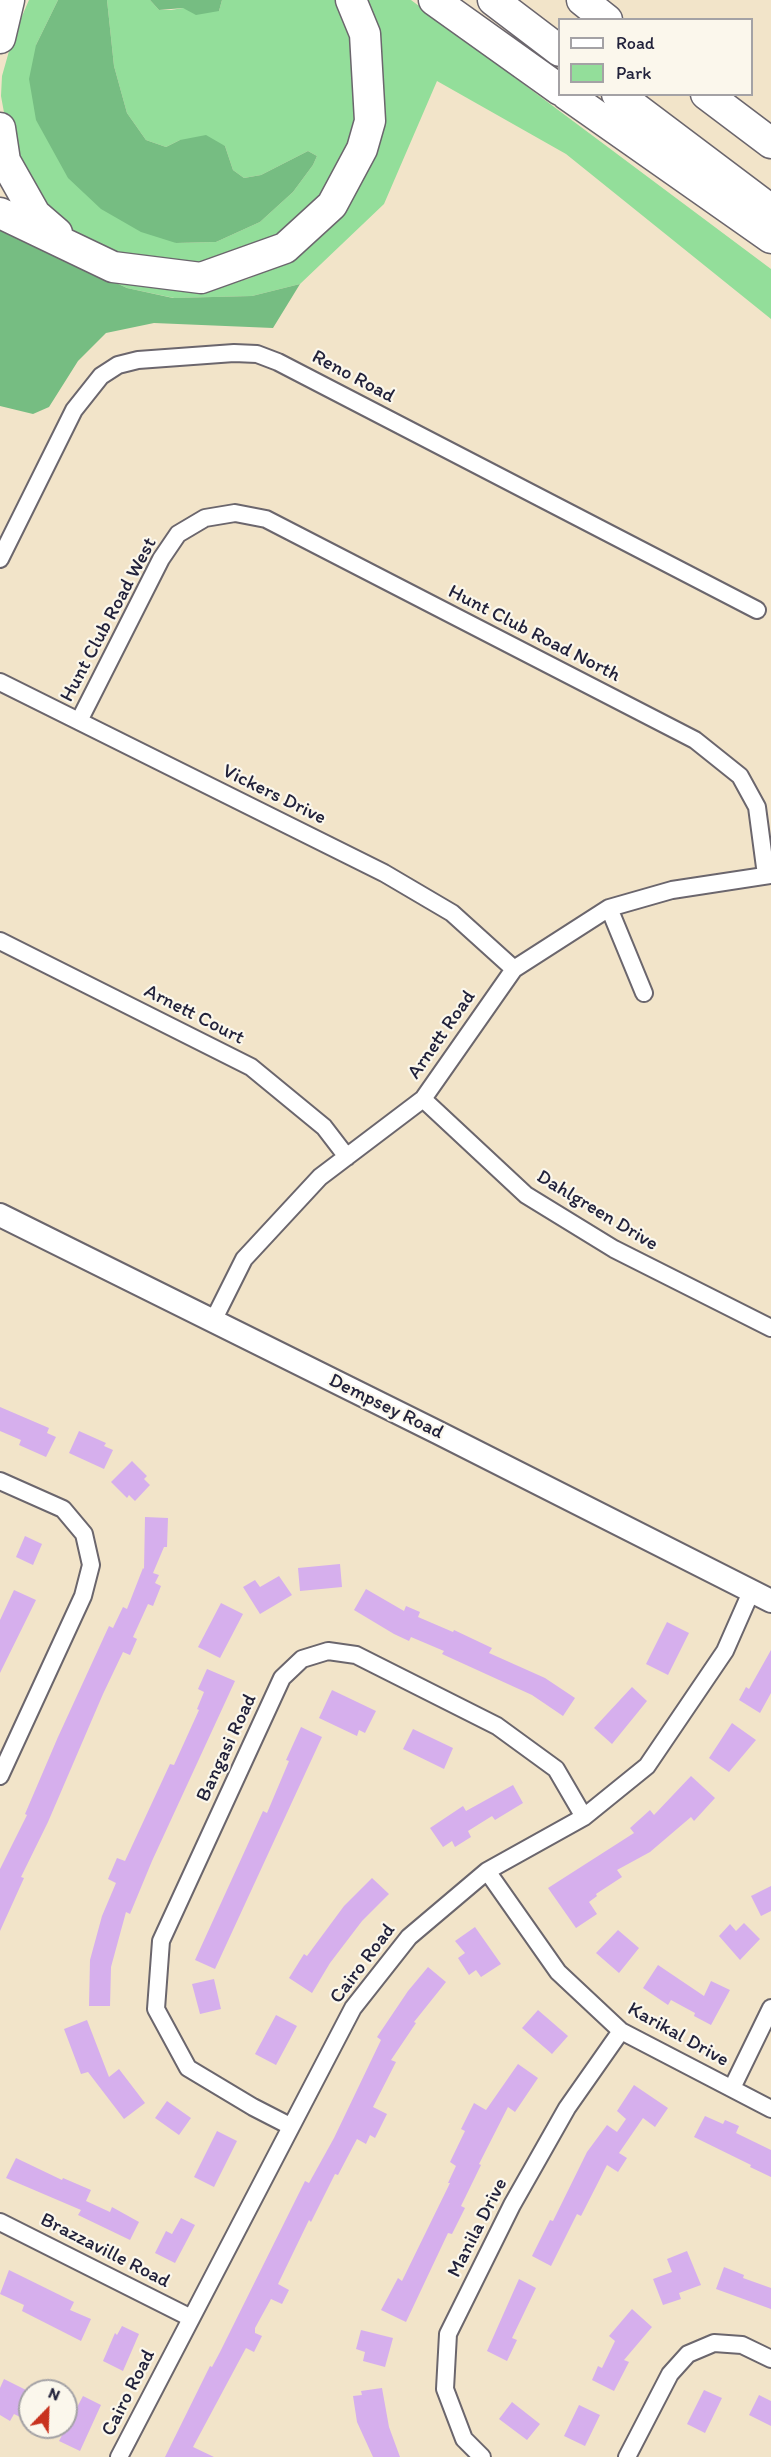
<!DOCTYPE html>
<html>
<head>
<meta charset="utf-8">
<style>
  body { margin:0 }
  #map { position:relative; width:771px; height:2457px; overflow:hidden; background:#f2e4c9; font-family:Itim,sans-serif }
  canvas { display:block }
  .legend { position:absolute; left:558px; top:18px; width:195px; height:78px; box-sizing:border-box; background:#fbf7ec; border:2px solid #a4a2a5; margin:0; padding:8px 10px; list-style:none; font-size:18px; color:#22223b }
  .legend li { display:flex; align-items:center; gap:12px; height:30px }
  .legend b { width:30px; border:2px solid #a4a2a5 }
  .north { position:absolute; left:18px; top:2379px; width:60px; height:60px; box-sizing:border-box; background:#fbf7ec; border:2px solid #a4a2a5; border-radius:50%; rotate:23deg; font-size:16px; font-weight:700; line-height:24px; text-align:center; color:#22223b }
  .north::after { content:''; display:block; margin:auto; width:21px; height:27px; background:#c8321e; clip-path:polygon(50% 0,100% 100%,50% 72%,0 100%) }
</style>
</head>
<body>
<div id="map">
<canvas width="771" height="2457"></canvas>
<ul class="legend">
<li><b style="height:8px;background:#fff"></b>Road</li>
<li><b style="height:16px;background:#93de9a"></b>Park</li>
</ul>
<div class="north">N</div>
</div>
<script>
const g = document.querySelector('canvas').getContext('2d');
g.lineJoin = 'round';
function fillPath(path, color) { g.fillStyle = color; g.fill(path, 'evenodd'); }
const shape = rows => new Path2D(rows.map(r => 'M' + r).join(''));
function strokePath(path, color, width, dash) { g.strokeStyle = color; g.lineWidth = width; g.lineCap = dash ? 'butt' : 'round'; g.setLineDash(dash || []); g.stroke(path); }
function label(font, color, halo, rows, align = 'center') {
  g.font = font + ' Itim,sans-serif'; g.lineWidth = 4.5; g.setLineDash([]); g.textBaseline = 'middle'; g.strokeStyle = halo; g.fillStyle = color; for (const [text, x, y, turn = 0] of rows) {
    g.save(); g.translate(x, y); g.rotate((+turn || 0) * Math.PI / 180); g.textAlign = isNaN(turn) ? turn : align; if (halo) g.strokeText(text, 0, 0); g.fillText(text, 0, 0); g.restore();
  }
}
const green = shape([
  [29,0,58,0,36,45,176,243,216,242,260,222,293,192,313,165,317,156,308,151,261,175,244,178,233,170,225,146,180,140,166,147,146,140,127,113,114,66,107,0,150,0,159,10,171,10,183,8,219,11,222,0,344,0,357,35,359,127,317,207,259,249,188,266,115,253,84,238,61,222,37,194,7,129,1,96,2,76,13,37],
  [362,0,411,0,771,269,771,319,566,154,437,81,384,204,300,284,252,296,174,298,127,288,0,230,0,223,212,286,248,279,280,264,352,194]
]);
const forest = shape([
  [58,0,107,0,114,66,127,113,146,140,166,147,180,140,206,135,225,146,233,170,244,178,261,175,308,151,317,156,313,165,293,192,260,222,216,242,176,243,141,232,101,209,68,178,36,120,29,79,36,45],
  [150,0,222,0,219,11,196,15,183,8,159,10],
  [0,230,127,288,173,298,252,296,300,284,273,328,154,323,106,333,78,361,49,407,33,414,0,406]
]);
const building = shape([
  [0,1407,49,1428,47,1433,56,1437,46,1457,19,1445,21,1440,0,1431],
  [79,1431,106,1443,104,1446,113,1450,104,1469,69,1453],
  [132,1461,147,1476,144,1479,150,1485,135,1501,129,1495,127,1498,111,1482],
  [145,1517,168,1518,167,1547,164,1547,153,1573,159,1575,155,1583,161,1586,153,1606,148,1604,133,1637,137,1639,130,1655,123,1652,103,1694,48,1822,21,1877,24,1878,0,1931,0,1869,27,1815,25,1814,58,1737,109,1626,113,1628,123,1607,127,1609,143,1568,144,1569],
  [25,1536,42,1544,33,1565,16,1557],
  [340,1564,342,1587,300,1591,298,1568],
  [279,1576,292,1595,260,1614,243,1587,255,1580,260,1587],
  [366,1589,404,1611,406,1606,420,1612,418,1617,453,1632,454,1630,492,1648,489,1653,545,1678,575,1698,563,1716,532,1695,442,1654,444,1651,411,1637,409,1641,394,1634,354,1610],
  [14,1590,36,1600,0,1673,0,1620],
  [221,1603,243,1614,220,1658,198,1647],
  [667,1622,689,1633,668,1675,646,1664],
  [771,1650,771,1693,760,1713,739,1700,746,1687,749,1689],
  [207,1669,235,1681,152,1861,130,1914,126,1912,111,1967,110,2006,89,2006,90,1960,102,1916,116,1883,108,1879,117,1858,125,1861,170,1764,174,1765,199,1710,197,1709,204,1692,198,1689],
  [632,1687,647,1701,612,1744,594,1728],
  [332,1690,376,1711,365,1733,359,1730,357,1736,319,1718],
  [732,1723,756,1740,729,1772,709,1758],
  [301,1727,322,1737,215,1969,195,1960,263,1811,267,1813,289,1761,286,1760],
  [413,1729,453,1748,444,1769,403,1749],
  [691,1776,715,1798,694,1821,691,1817,650,1852,617,1870,622,1877,596,1894,597,1896,589,1902,597,1914,576,1928,548,1888,634,1833,630,1828,650,1810,654,1815],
  [513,1785,523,1803,495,1820,492,1816,468,1831,471,1837,455,1847,452,1841,443,1847,430,1828,463,1806,466,1811],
  [372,1878,389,1894,362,1921,330,1963,312,1993,289,1978,304,1954,307,1956,344,1906],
  [771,1886,771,1911,761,1916,751,1896],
  [744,1923,760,1939,740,1960,719,1936,730,1924,736,1931],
  [475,1927,501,1964,481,1977,476,1970,469,1975,458,1958,465,1953,455,1941],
  [618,1930,639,1948,619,1973,596,1953],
  [658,1965,704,1996,711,1981,730,1990,711,2025,694,2016,695,2013,671,2000,668,2005,643,1988],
  [428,1967,446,1982,414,2022,416,2023,391,2060,396,2062,373,2107,387,2114,375,2138,370,2135,366,2144,357,2139,338,2175,335,2174,311,2222,309,2220,278,2284,289,2290,282,2304,271,2299,255,2328,255,2333,262,2336,254,2352,246,2348,193,2447,214,2457,165,2457,210,2366,212,2367,220,2352,305,2181,309,2183,334,2138,381,2040,377,2037,408,1991],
  [214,1979,221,2009,200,2014,192,1984],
  [538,2010,568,2036,552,2054,522,2028],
  [276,2015,297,2026,276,2065,255,2054],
  [87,2020,109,2077,119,2069,145,2103,124,2119,88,2072,81,2074,64,2029],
  [518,2064,538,2078,515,2112,508,2107,479,2164,481,2165,461,2206,465,2208,452,2234,448,2233,406,2322,381,2310,398,2278,402,2281,450,2183,448,2183,456,2166,450,2162,465,2131,461,2129,474,2103,486,2110],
  [634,2085,668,2108,655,2127,643,2118,619,2153,627,2158,618,2172,607,2165,581,2216,577,2214,551,2266,532,2256,550,2220,553,2221,587,2152,607,2125,617,2132,626,2119,617,2111],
  [167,2101,191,2118,179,2135,155,2118],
  [705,2116,723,2124,725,2120,739,2126,736,2133,771,2150,771,2177,750,2167,751,2165,694,2137],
  [217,2131,237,2141,214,2187,194,2177],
  [16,2158,62,2180,63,2178,91,2190,86,2201,110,2212,112,2207,139,2222,130,2240,78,2215,81,2210,6,2178],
  [181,2218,195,2225,175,2263,155,2253,166,2231,172,2234],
  [687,2251,701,2285,679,2293,681,2299,663,2305,653,2279,672,2272,667,2259],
  [724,2267,744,2275,743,2278,771,2288,771,2309,716,2289],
  [9,2270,74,2302,70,2310,91,2319,81,2341,22,2311,24,2305,0,2294],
  [519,2279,536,2288,512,2338,517,2340,507,2361,487,2351],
  [632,2309,652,2327,624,2360,629,2362,614,2391,592,2380,598,2366,602,2368,615,2341,609,2336],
  [122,2326,139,2334,123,2371,103,2361,115,2333,117,2335],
  [361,2330,393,2338,385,2367,363,2361,365,2352,356,2349],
  [4,2379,30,2392,30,2422,14,2414,10,2421,0,2415,0,2388],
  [382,2388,389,2427,400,2457,373,2457,357,2422,353,2396,362,2395,361,2391],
  [704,2390,722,2398,705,2433,687,2424],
  [759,2395,771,2401,771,2426,749,2415],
  [83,2396,101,2405,80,2451,59,2441],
  [512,2402,540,2424,527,2440,499,2419],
  [579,2405,600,2415,585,2446,564,2436]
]);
const minor = shape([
  [0,559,74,410,101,376,118,365,138,360,234,353,257,354,278,362,757,610],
  [0,682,384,873,452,913,514,969],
  [79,721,161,559,178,534,205,518,235,513,266,519,695,740,740,776,757,807,766,875],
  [609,908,644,993],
  [0,941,251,1067,324,1127,347,1157],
  [423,1099,526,1195,614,1249,771,1328],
  [213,1321,244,1259,320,1177,423,1099,514,969,609,908,672,890,771,875],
  [0,1481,63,1509,84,1534,91,1565,83,1596,0,1776],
  [487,1871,558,1972,621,2031,771,2109],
  [732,2088,771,2008],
  [290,2126,253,2107,188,2068,156,2009,161,1941,282,1678,302,1659,328,1651,356,1655,497,1726,556,1769,584,1817],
  [0,2222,191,2318],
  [119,2457,353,2008,409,1937,487,1871,584,1817,647,1766,725,1651,751,1592],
  [482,2457,464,2439,445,2389,448,2334,512,2205,567,2108,621,2031],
  [627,2457,670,2374,688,2354,714,2343,742,2345,771,2359]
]);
const secondary = shape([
  [0,1215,439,1433,771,1601]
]);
const motorway = shape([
  [434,0,560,90],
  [493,0,560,51],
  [582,0,607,20],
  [0,38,9,0],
  [566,94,771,238],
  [617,94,771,210],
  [706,94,771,143],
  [0,128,5,161,35,214,57,233],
  [0,213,113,267,201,278,285,248,332,205,362,149,370,121,365,34,351,0]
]);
const streetNames = [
  ["Reno Road",353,377,28],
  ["Hunt Club Road West",109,620,-62],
  ["Hunt Club Road North",534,634,27],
  ["Vickers Drive",274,795,26],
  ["Arnett Court",194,1015,27],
  ["Arnett Road",442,1035,-55],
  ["Dahlgreen Drive",597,1211,31],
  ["Dempsey Road",386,1407,26],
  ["Bangasi Road",227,1748,-65],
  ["Cairo Road",363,1964,-53],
  ["Karikal Drive",678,2035,29],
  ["Manila Drive",478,2228,-63],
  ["Brazzaville Road",105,2251,27],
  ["Cairo Road",129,2393,-63]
];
fillPath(green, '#93de9a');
fillPath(forest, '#76bd82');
fillPath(building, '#d6afed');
strokePath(minor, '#6b666d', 20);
strokePath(secondary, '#6b666d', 26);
strokePath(motorway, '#6b666d', 33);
strokePath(minor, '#fff', 16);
strokePath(secondary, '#fff', 22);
strokePath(motorway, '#fff', 30);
label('20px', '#22223b', '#fbf7ec', streetNames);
</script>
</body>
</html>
